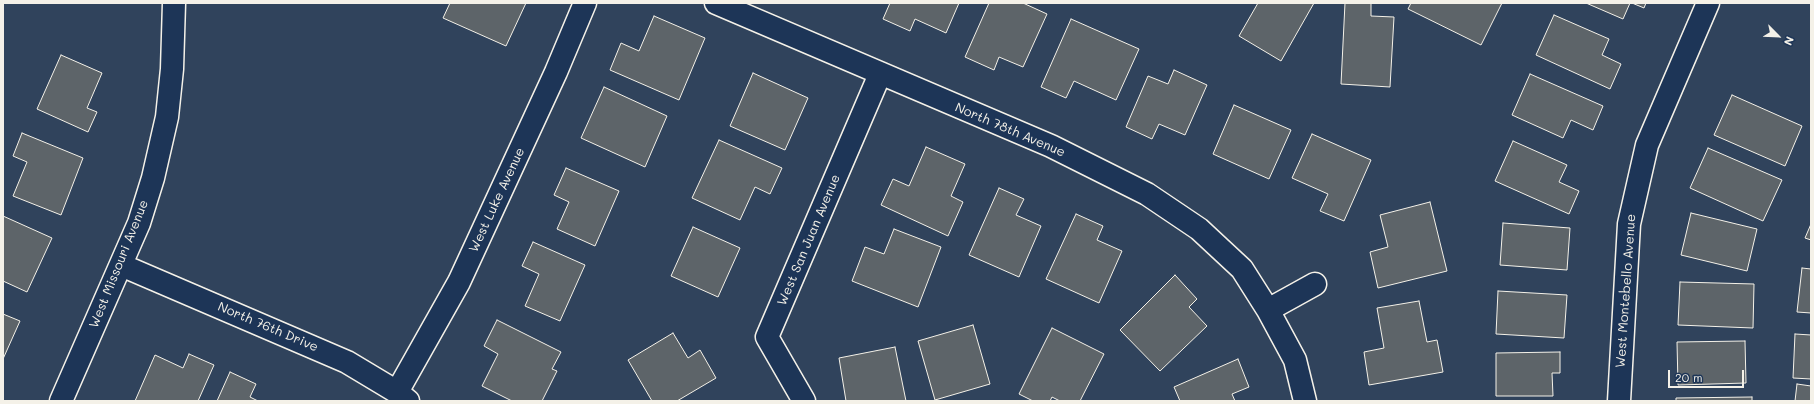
<!DOCTYPE html>
<html>
<head>
<meta charset="utf-8">
<style>
  body { margin:0 }
  #map { position:relative; width:1814px; height:404px; overflow:hidden; background:#30435c; font-family:Mali,sans-serif }
  canvas { display:block }
  .frame { position:absolute; inset:0; border:4px solid #f4f1e8; pointer-events:none }
  .north { position:absolute; left:1758px; top:16px; width:40px; height:40px; -webkit-text-stroke:3px #1d3557; paint-order:stroke; rotate:114deg; font-size:11px; font-weight:700; line-height:16px; text-align:center; color:#f4f1e8 }
  .north::after { content:''; display:block; margin:auto; width:14px; height:18px; background:#f4f1e8; clip-path:polygon(50% 0,100% 100%,50% 72%,0 100%) }
  .scale { position:absolute; left:1668px; top:370px; width:76px; height:18px; box-sizing:border-box; border:2px solid #f4f1e8; border-top:0; padding-left:5px; font-size:12px; line-height:14px; white-space:nowrap; color:#f4f1e8; -webkit-text-stroke:3px #1d3557; paint-order:stroke }
</style>
</head>
<body>
<div id="map">
<canvas width="1814" height="404"></canvas>
<div class="frame"></div>
<div class="north">N</div>
<div class="scale">20 m</div>
</div>
<script>
const g = document.querySelector('canvas').getContext('2d');
g.lineJoin = 'round';
function fillPath(path, color) { g.fillStyle = color; g.fill(path, 'evenodd'); }
const shape = rows => new Path2D(rows.map(r => 'M' + r).join(''));
function strokePath(path, color, width, dash) { g.strokeStyle = color; g.lineWidth = width; g.lineCap = dash ? 'butt' : 'round'; g.setLineDash(dash || []); g.stroke(path); }
function label(font, color, halo, rows, align = 'center') {
  g.font = font + ' Mali,sans-serif'; g.lineWidth = 4; g.setLineDash([]); g.textBaseline = 'middle'; g.strokeStyle = halo; g.fillStyle = color; for (const [text, x, y, turn = 0] of rows) {
    g.save(); g.translate(x, y); g.rotate((+turn || 0) * Math.PI / 180); g.textAlign = isNaN(turn) ? turn : align; if (halo) g.strokeText(text, 0, 0); g.fillText(text, 0, 0); g.restore();
  }
}
const building = shape([
  [450,3,526,3,506,46,443,18,450,3],
  [890,3,959,3,946,33,915,19,910,31,883,19,890,3],
  [989,3,1023,3,1047,14,1023,67,999,57,994,70,965,57,989,3],
  [1258,3,1314,3,1281,61,1239,36,1258,3],
  [1345,3,1371,3,1371,16,1394,17,1390,87,1341,84,1345,3],
  [1411,3,1502,3,1481,45,1408,9,1411,3],
  [1586,3,1630,3,1623,19,1586,3],
  [1632,3,1646,3,1644,8,1632,3],
  [1554,15,1609,39,1602,55,1621,64,1610,89,1536,55,1554,15],
  [654,16,705,38,679,100,610,70,621,43,639,51,654,16],
  [1071,19,1139,49,1116,100,1074,81,1066,98,1041,87,1071,19],
  [61,55,102,73,87,108,97,112,88,132,37,109,61,55],
  [1174,70,1207,85,1185,135,1159,124,1152,139,1126,127,1148,76,1168,84,1174,70],
  [753,73,808,98,785,150,730,126,753,73],
  [1530,74,1603,106,1593,130,1571,120,1563,138,1512,115,1530,74],
  [604,87,667,116,645,167,581,138,604,87],
  [1732,95,1802,126,1785,166,1714,135,1732,95],
  [1234,105,1291,130,1269,179,1213,154,1234,105],
  [22,133,83,158,61,215,13,196,27,162,13,156,22,133],
  [1312,134,1371,160,1344,221,1320,211,1328,194,1292,178,1312,134],
  [719,140,782,168,770,194,755,187,740,220,692,198,719,140],
  [1513,141,1567,165,1559,182,1579,191,1569,214,1495,181,1513,141],
  [926,147,965,164,951,196,963,202,948,236,881,205,893,179,909,186,926,147],
  [1708,148,1782,180,1763,221,1690,188,1708,148],
  [566,168,619,191,595,246,557,229,569,202,554,195,566,168],
  [999,188,1024,199,1016,215,1041,226,1019,277,969,255,999,188],
  [1430,202,1447,271,1378,288,1370,252,1388,247,1380,215,1430,202],
  [1691,213,1757,229,1747,271,1681,255,1691,213],
  [1076,214,1103,226,1097,240,1122,251,1099,303,1046,279,1076,214],
  [3,216,52,238,27,292,3,281,3,216],
  [1503,223,1570,228,1567,270,1500,265,1503,223],
  [1811,224,1811,240,1805,238,1811,224],
  [693,227,740,248,718,297,671,276,693,227],
  [894,229,941,247,918,307,852,281,865,247,884,254,894,229],
  [533,242,585,265,560,321,525,306,539,274,522,266,533,242],
  [1802,268,1811,269,1811,313,1797,312,1802,268],
  [1175,275,1197,299,1189,307,1207,326,1160,371,1120,330,1175,275],
  [1680,282,1754,284,1753,328,1678,325,1680,282],
  [1498,291,1567,295,1564,338,1496,334,1498,291],
  [1419,301,1427,342,1437,340,1443,372,1369,385,1364,352,1384,348,1377,308,1419,301],
  [3,314,20,321,3,359,3,314],
  [497,320,561,352,552,369,557,371,542,401,512,401,482,386,498,354,484,346,497,320],
  [973,325,990,384,935,400,918,341,973,325],
  [1052,328,1104,354,1080,401,1060,401,1052,397,1050,401,1033,401,1019,394,1052,328],
  [673,333,688,358,700,350,716,378,677,401,652,401,628,360,673,333],
  [1795,334,1811,335,1811,379,1793,378,1795,334],
  [1745,341,1746,383,1678,385,1677,342,1745,341],
  [895,347,906,401,846,401,839,358,895,347],
  [1560,352,1560,373,1552,373,1553,396,1496,396,1496,353,1560,352],
  [189,354,214,365,198,401,135,401,155,355,183,368,189,354],
  [1238,359,1249,387,1232,394,1235,401,1180,401,1174,387,1238,359],
  [230,372,256,384,250,397,258,401,217,401,230,372],
  [1797,384,1811,386,1811,401,1795,401,1797,384],
  [1752,397,1752,401,1676,401,1676,398,1752,397]
]);
const street = shape([
  [716,3,1051,146,1147,194,1199,229,1242,269,1268,310,1295,360,1305,401],
  [121,265,347,362,397,392,408,401],
  [1268,310,1315,284],
  [397,392,459,282,556,72,585,3],
  [61,401,139,223,153,178,167,117,172,69,174,3],
  [804,401,767,337,880,74],
  [1619,401,1629,224,1647,145,1708,3]
]);
const streetNames = [
  ["North 78th Avenue",1010,130,23],
  ["West Luke Avenue",497,200,-65],
  ["West San Juan Avenue",809,240,-67],
  ["West Missouri Avenue",119,264,-68],
  ["West Montebello Avenue",1626,291,-86],
  ["North 76th Drive",268,327,23]
];
fillPath(building, '#5d6469');
strokePath(building, '#f4f1e8', 1);
strokePath(street, '#f4f1e8', 25);
strokePath(street, '#1d3557', 22);
label('13px', '#f4f1e8', '#1d3557', streetNames);
</script>
</body>
</html>
